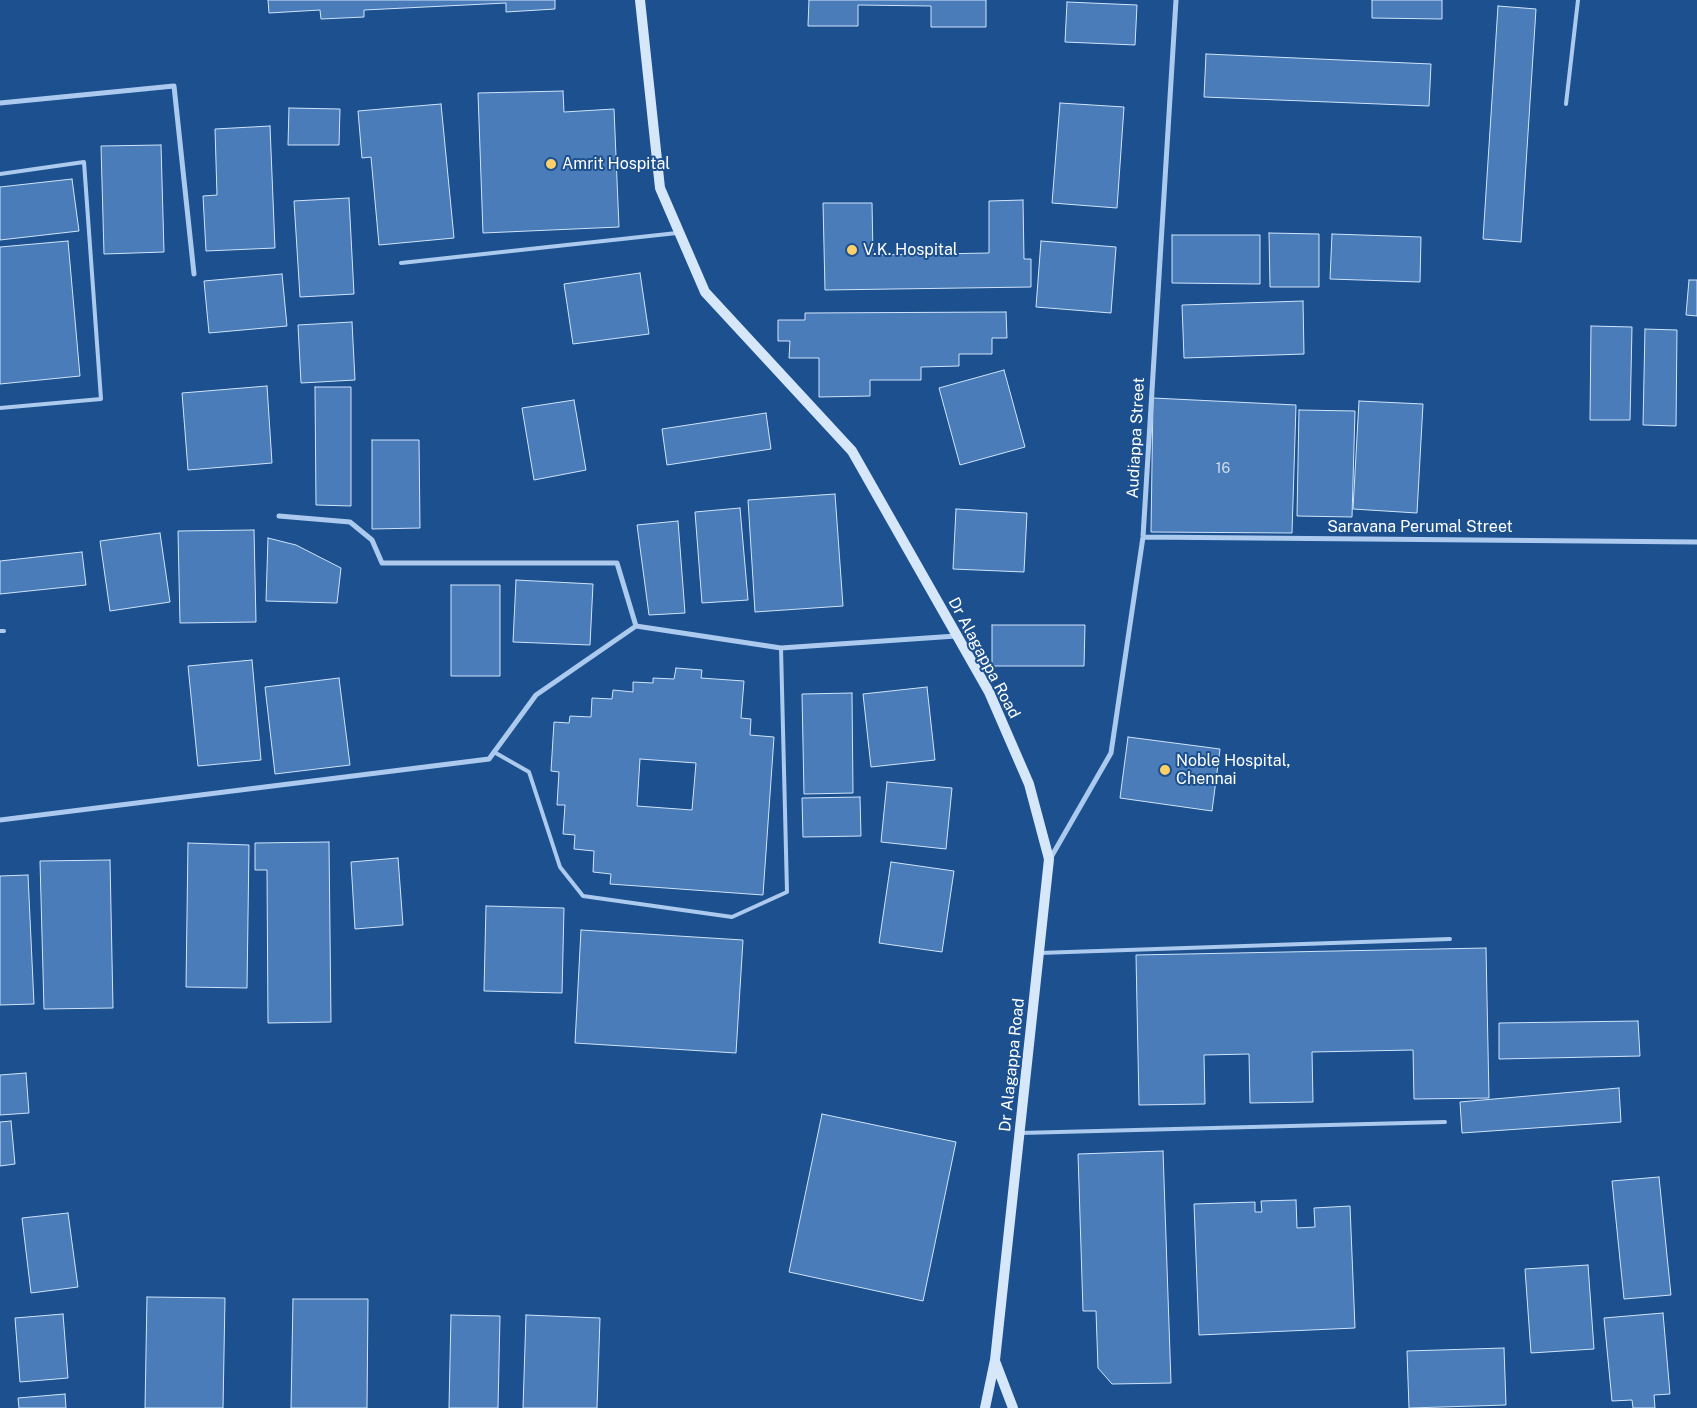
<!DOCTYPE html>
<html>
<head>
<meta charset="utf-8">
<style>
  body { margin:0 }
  canvas { display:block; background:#1c508f }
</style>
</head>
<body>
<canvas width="1697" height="1408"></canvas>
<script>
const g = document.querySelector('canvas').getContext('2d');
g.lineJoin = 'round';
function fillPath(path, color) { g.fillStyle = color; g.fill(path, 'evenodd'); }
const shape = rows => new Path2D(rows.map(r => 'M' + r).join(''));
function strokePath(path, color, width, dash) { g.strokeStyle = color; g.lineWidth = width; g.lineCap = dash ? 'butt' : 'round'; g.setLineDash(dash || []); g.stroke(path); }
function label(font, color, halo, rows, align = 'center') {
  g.font = font + ' "Public Sans",sans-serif'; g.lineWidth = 4; g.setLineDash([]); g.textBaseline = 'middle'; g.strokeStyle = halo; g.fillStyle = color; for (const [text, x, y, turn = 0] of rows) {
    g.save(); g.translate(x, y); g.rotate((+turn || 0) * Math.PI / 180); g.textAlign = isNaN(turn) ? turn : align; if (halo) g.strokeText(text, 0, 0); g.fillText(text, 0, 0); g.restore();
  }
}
const building = shape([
  [268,0,555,0,555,9,506,12,506,3,364,10,364,17,321,19,320,10,269,13,268,0],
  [809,0,986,0,986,27,931,27,931,6,858,5,858,26,808,26,809,0],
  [1372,0,1442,0,1442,19,1372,18,1372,0],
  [1067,2,1137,5,1135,45,1065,42,1067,2],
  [1498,6,1536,9,1521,242,1483,239,1498,6],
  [1206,54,1431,64,1429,106,1204,97,1206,54],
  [563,91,564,112,614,109,619,227,483,233,478,93,563,91],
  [1060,103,1124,107,1117,208,1052,203,1060,103],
  [441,104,454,238,379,245,371,157,362,158,358,111,441,104],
  [289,108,340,109,339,145,288,145,289,108],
  [270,126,275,248,206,251,203,196,217,195,215,129,270,126],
  [161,145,164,252,104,254,101,146,161,145],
  [72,179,79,231,0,240,0,187,72,179],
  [349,198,354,294,300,297,294,201,349,198],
  [1023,200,1024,259,1031,259,1031,287,825,290,823,203,872,203,873,255,989,253,989,201,1023,200],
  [1269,233,1319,234,1319,287,1270,287,1269,233],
  [1332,234,1421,237,1420,282,1330,279,1332,234],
  [1172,235,1260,235,1260,284,1172,283,1172,235],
  [68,241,80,376,0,384,0,247,68,241],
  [1041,241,1116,247,1111,313,1036,307,1041,241],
  [640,273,649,334,573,344,564,284,640,273],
  [282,274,287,326,209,333,204,281,282,274],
  [1689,280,1697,280,1697,316,1686,315,1689,280],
  [1303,301,1304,354,1184,358,1182,305,1303,301],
  [1006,312,1007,338,992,338,992,354,959,354,959,366,921,367,921,380,870,380,870,396,819,397,819,358,789,358,790,341,778,341,778,320,805,320,805,313,1006,312],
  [352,322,355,380,301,383,298,325,352,322],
  [1591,326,1632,327,1630,420,1590,420,1591,326],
  [1645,329,1677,330,1676,426,1643,425,1645,329],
  [1004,370,1025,447,960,465,939,388,1004,370],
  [267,386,272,463,188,470,182,393,267,386],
  [315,387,351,387,351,506,316,505,315,387],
  [1153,398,1296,405,1292,533,1151,532,1153,398],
  [574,400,586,470,534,480,522,408,574,400],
  [1359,401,1423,404,1417,513,1353,509,1359,401],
  [1299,410,1355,411,1352,517,1297,516,1299,410],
  [766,413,771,449,667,465,662,429,766,413],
  [372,440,419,440,420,528,372,529,372,440],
  [835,494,843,606,755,612,748,500,835,494],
  [740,508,748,600,702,603,695,512,740,508],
  [956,509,1027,513,1024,572,953,569,956,509],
  [678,521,685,613,649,615,637,525,678,521],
  [254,530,256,622,180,623,178,531,254,530],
  [160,533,170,602,110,611,100,541,160,533],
  [268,538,296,545,341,568,337,603,266,601,268,538],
  [82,552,86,585,0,594,0,561,82,552],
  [516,580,593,584,590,645,513,642,516,580],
  [451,585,500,585,500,676,451,676,451,585],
  [992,625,1085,625,1084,666,992,666,992,625],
  [252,660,261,760,198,766,188,666,252,660],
  [676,668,702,670,701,678,744,681,741,718,751,719,750,735,774,737,763,895,610,884,611,874,593,872,594,851,574,849,575,835,563,834,565,805,557,805,559,772,551,771,554,722,569,723,570,716,591,717,592,698,612,699,613,690,633,692,633,682,653,683,653,678,674,679,676,668],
  [640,759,696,763,692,810,637,806,640,759],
  [339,678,350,765,275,774,265,687,339,678],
  [927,687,935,760,871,767,863,694,927,687],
  [852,693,853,793,804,794,802,694,852,693],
  [1128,737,1220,749,1212,811,1120,798,1128,737],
  [887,782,952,788,946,849,881,842,887,782],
  [860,797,861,836,803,837,802,798,860,797],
  [329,842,331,1022,268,1023,267,870,255,870,255,843,329,842],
  [188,843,249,845,247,988,186,987,188,843],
  [398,858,403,925,355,929,351,862,398,858],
  [110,860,113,1008,44,1009,40,861,110,860],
  [891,862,954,871,942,952,879,943,891,862],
  [28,875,34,1004,0,1005,0,876,28,875],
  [486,906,564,908,562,993,484,991,486,906],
  [581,930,743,940,736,1053,575,1043,581,930],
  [1486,948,1489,1098,1414,1099,1413,1050,1312,1052,1313,1102,1250,1103,1249,1054,1204,1055,1205,1104,1139,1105,1136,955,1486,948],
  [1638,1021,1640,1056,1499,1059,1499,1023,1638,1021],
  [26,1073,29,1113,0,1115,0,1075,26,1073],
  [1619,1088,1621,1122,1462,1133,1460,1102,1619,1088],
  [822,1114,956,1142,923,1301,789,1272,822,1114],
  [11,1121,15,1164,0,1166,0,1122,11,1121],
  [1163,1151,1171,1383,1112,1384,1098,1368,1096,1311,1083,1311,1078,1154,1163,1151],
  [1659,1177,1671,1295,1624,1299,1612,1181,1659,1177],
  [1296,1200,1297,1228,1315,1227,1314,1208,1350,1206,1355,1328,1199,1335,1194,1204,1255,1202,1255,1212,1262,1212,1261,1201,1296,1200],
  [68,1213,78,1287,31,1293,22,1218,68,1213],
  [1588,1265,1594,1349,1531,1353,1525,1269,1588,1265],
  [147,1297,225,1298,223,1408,145,1408,147,1297],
  [293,1299,368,1299,367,1408,291,1408,293,1299],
  [1663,1313,1670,1394,1654,1395,1655,1408,1633,1408,1632,1400,1612,1401,1604,1318,1663,1313],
  [63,1314,68,1378,20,1382,15,1318,63,1314],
  [451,1315,500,1316,498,1408,449,1408,451,1315],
  [526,1315,600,1318,597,1408,523,1408,526,1315],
  [1504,1348,1506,1405,1409,1408,1407,1351,1504,1348],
  [65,1394,66,1408,19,1408,18,1398,65,1394]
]);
const service = shape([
  [1566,104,1578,0],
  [0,174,84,162,101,399,0,408],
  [401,263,677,233],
  [0,631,4,631],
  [494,752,529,772,560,867,583,896,732,917,787,892,781,648],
  [1039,953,1450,939],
  [1020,1133,1445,1122]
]);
const minor = shape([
  [0,103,174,86,194,274],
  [279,516,350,522,372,540,382,563,617,563,636,626],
  [1143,537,1697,542],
  [0,820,489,759,536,695,636,626,781,648,956,636],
  [1050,859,1111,753,1143,537,1176,0]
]);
const secondary = shape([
  [640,0,660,188,705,292,852,451,989,692,1029,784,1049,859,995,1360,985,1408],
  [995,1361,1013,1408]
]);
const markers = [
  [551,164,6,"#fed068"],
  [852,250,6,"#fed068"],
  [1165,770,6,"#fed068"]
];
const numberNames = [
  ["16",1223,469]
];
const poiNames = [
  ["Amrit Hospital",562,164],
  ["V.K. Hospital",863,250],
  ["Noble Hospital,",1176,761],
  ["Chennai",1176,779]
];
const streetNames = [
  ["Audiappa Street",1136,438,-87],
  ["Saravana Perumal Street",1420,527],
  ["Dr Alagappa Road",984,658,62],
  ["Dr Alagappa Road",1012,1065,-84]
];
fillPath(building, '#497cb8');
strokePath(building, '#d0e4fa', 1);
strokePath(service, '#abcaee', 4);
strokePath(minor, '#abcaee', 5);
strokePath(secondary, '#d7e7fa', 10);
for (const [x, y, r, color] of markers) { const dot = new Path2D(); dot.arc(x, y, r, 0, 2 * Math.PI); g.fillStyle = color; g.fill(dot); strokePath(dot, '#1c508f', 2); }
label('14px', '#d2deed', null, numberNames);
label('16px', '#fff', '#1c508f', poiNames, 'left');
label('16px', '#fff', '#1c508f', streetNames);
</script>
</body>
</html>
